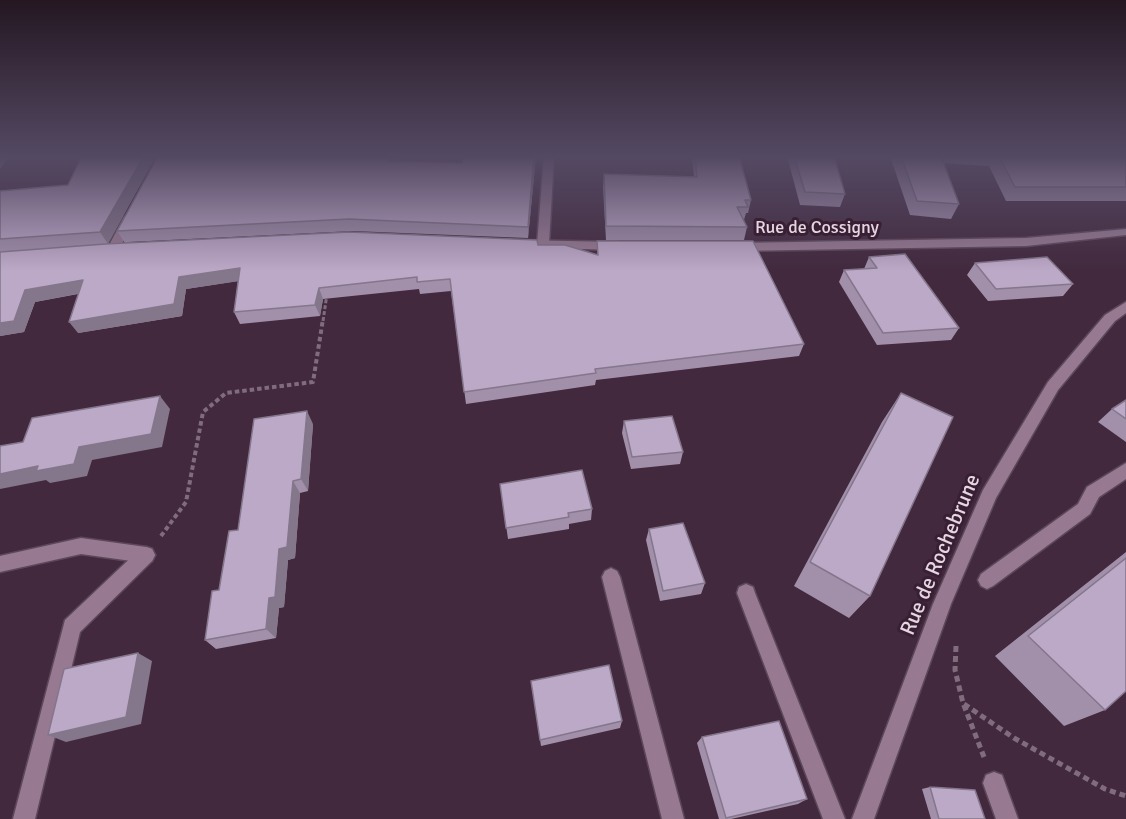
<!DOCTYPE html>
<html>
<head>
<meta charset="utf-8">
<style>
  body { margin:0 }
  canvas { display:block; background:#42293e }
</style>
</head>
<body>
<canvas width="1126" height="819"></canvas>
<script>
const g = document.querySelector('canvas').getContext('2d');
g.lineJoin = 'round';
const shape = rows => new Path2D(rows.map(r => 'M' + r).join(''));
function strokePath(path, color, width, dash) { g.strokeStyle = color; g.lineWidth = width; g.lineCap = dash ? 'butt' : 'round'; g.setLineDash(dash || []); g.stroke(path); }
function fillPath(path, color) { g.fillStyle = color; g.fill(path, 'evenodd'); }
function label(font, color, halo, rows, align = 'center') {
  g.font = font + ' Signika,sans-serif'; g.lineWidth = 6; g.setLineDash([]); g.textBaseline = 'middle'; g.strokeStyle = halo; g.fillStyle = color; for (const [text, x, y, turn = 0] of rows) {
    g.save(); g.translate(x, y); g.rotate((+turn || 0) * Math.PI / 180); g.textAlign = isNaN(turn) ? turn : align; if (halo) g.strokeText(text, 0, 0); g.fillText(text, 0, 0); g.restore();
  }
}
const pathFar2 = shape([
  [323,321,327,294]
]);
const pathFar1 = shape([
  [161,536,186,502,203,412,226,393,313,382,323,319]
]);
const path = shape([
  [956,646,955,670,963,703,984,757],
  [964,704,1014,738,1105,789,1126,796]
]);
const service = shape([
  [544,156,554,156,549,244,543,248,537,244,544,156],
  [146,547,152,549,155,555,152,561,80,632,35,819,13,819,65,620,140,549,146,547],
  [611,568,617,571,620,577,684,819,662,819,602,577,605,571,611,568],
  [746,584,753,587,755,593,845,819,823,819,737,593,739,587,746,584]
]);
const minor = shape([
  [130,214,136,217,119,249,113,253,109,252,107,249,124,217,130,214],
  [1126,229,1126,235,1026,246,737,251,731,247,737,243,1026,238,1126,229],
  [518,240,617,242,623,246,617,250,514,247,514,241,518,240],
  [1126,302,1126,313,1115,321,1058,390,996,498,951,604,874,819,852,819,933,604,983,490,1048,382,1105,315,1126,302],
  [1126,463,1126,479,1099,497,1090,514,993,586,987,589,981,586,978,580,981,574,1078,504,1087,487,1126,463],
  [81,538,146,547,152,549,155,555,152,561,146,563,81,554,0,572,0,556,81,538],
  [994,772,1002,775,1018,819,996,819,983,783,986,775,994,772]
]);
const wall = shape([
  [82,156,156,156,108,243,125,243,117,231,402,157,398,162,462,163,464,156,536,156,528,238,353,231,128,242,538,245,597,255,597,241,804,344,799,356,596,380,595,385,466,404,451,291,420,294,419,289,323,299,320,316,240,324,234,312,238,281,186,289,182,316,78,333,78,294,35,302,24,332,0,336,0,191,68,185],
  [692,156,739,156,751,200,748,213,746,213,744,220,747,227,744,240,606,240,603,187,604,174,694,177],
  [787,156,834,156,845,194,840,207,800,205],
  [890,156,1083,156,1083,158,1126,156,1126,201,1006,201,989,166,943,163,959,204,951,219,910,215],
  [869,257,959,328,951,340,877,345,839,282,844,270,864,269],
  [975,263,1073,284,1063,296,988,301,967,275],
  [901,393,870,596,849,618,794,586,882,422],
  [1126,400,1126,442,1098,422,1112,409],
  [624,421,683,452,680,464,631,469,622,433],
  [313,424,308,491,300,493,295,558,288,560,284,607,279,608,276,638,216,649,205,640,219,590],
  [500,484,592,509,591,520,569,524,569,529,508,539],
  [649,529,705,583,701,594,660,601,646,540],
  [1126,552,1126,691,1105,710,1064,726,995,656],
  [531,681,622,721,620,728,541,746],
  [702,737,807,799,798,804,731,819,719,819,697,743],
  [930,787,985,819,931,819,922,789]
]);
const shadedWall = shape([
  [0,156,10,156,0,169],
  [144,156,156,156,108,244,100,232],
  [391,156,402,157,390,173,387,161],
  [534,156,536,156,528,238,528,227],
  [240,268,246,280,186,289,182,316,78,333,69,322,179,277],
  [83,280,92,291,35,302,24,332,0,336,0,323,25,290],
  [319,288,323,299,320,316,315,305],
  [160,396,170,409,162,447,92,460,87,476,50,483,46,480,0,489,0,474,79,447],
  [307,411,313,424,308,491,301,479],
  [293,481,300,493,295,558,288,560,284,607,279,608,276,638,266,629,269,598],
  [138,653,152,661,141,724,66,742,48,735]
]);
const building = shape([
  [82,156,144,156,100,232,0,239,0,191,68,185,82,156],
  [158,156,391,156,387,161,462,163,464,156,534,156,528,227,349,219,117,231,158,156],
  [695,156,739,156,751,200,745,200,748,207,737,207,747,227,606,226,604,174,697,177,695,156],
  [794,156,834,156,845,194,805,192,794,156],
  [901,156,941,156,959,204,917,201,901,156],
  [999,156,1083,156,1083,158,1086,156,1126,156,1126,187,1015,187,999,156],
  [349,232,537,240,538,245,565,245,598,255,597,241,753,241,804,344,595,369,596,373,464,392,450,279,417,282,417,277,319,288,315,305,234,312,240,268,179,277,174,304,69,322,83,280,25,290,14,321,0,323,0,252,105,244,349,232],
  [905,254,959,328,883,333,844,270,877,268,869,257,905,254],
  [1047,257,1073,284,996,289,975,263,1047,257],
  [901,393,953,417,870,596,810,562,901,393],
  [160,396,151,434,79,447,74,464,36,471,38,466,0,474,0,446,23,442,32,418,160,396],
  [1126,400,1126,419,1112,409,1126,400],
  [307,411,301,479,293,481,287,547,279,549,275,597,269,598,266,629,205,640,212,591,219,590,229,531,238,530,254,419,307,411],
  [672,416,683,452,632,457,624,421,672,416],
  [582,470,592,509,568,513,569,517,506,528,500,484,582,470],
  [683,523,705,583,663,591,649,529,683,523],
  [1126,558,1126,691,1105,710,1028,636,1126,558],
  [138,653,126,717,48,735,64,669,138,653],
  [609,665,622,721,540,740,531,681,609,665],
  [779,721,807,799,726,818,702,737,779,721],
  [930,787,975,790,985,819,939,819,930,787]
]);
const farStreetnames = [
  ["Rue de Cossigny",817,228]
];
const streetNames = [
  ["Rue de Rochebrune",941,555,-67]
];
strokePath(service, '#5d485a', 3);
strokePath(minor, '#5d485a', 3);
strokePath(pathFar2, '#816c7d', 3, [4, 2]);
strokePath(pathFar1, '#816c7d', 4, [4.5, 3]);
strokePath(path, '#816c7d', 5, [6, 4]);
fillPath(service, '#977a92');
fillPath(minor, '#977a92');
fillPath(wall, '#a290ab');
fillPath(shadedWall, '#84768b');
fillPath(building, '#bca8c7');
strokePath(building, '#84768b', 1.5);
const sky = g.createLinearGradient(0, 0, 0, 271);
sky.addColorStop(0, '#241722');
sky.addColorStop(0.58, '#544963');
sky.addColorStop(1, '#54496300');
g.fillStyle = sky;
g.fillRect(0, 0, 1126, 271);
label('18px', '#e6d6e2', '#381f34', farStreetnames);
label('21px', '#e6d6e2', '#381f34', streetNames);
</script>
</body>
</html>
